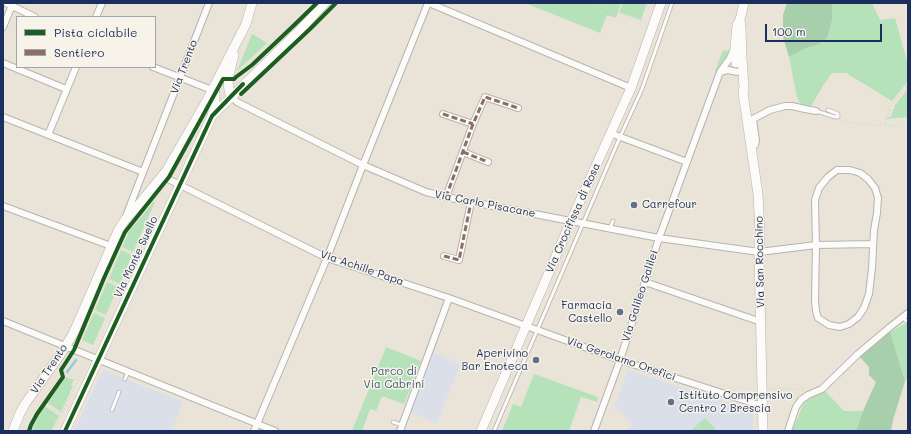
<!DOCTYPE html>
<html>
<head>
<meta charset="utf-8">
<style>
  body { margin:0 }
  #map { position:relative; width:911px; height:434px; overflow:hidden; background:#e9e4d7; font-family:Mali,sans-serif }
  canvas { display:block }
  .frame { position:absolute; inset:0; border:4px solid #1b2f5e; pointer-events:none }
  .legend { position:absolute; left:16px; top:16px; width:140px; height:52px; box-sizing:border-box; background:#f7f3e8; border:1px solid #9fa5b1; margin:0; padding:5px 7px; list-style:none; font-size:12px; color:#1b2f5e }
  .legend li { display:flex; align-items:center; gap:8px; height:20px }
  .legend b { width:20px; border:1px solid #9fa5b1 }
  .scale { position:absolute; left:765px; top:24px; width:117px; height:18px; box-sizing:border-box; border:2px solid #1b2f5e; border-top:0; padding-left:5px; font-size:12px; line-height:14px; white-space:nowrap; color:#1b2f5e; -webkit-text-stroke:3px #f7f3e8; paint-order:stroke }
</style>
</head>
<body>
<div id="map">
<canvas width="911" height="434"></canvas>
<div class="frame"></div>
<ul class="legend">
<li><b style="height:5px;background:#1b5e20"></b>Pista ciclabile</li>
<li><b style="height:5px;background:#8d6e63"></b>Sentiero</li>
</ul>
<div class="scale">100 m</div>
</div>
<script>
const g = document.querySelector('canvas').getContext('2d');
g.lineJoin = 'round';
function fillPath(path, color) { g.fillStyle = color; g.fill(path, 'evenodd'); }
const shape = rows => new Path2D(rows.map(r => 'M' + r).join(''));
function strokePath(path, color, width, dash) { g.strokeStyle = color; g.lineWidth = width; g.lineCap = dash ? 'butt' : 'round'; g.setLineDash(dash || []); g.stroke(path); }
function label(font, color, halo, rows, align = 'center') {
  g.font = font + ' Mali,sans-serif'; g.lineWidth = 3; g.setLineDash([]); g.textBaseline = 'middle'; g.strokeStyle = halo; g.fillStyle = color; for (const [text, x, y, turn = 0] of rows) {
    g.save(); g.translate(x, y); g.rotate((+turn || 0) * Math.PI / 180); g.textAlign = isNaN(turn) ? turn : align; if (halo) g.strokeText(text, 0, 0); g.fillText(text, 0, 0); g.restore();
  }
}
const built = shape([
  [434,353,460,364,437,423,410,412],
  [103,370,183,402,171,431,74,431],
  [628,370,753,411,753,431,626,431,633,425,620,410,614,408]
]);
const green = shape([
  [525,3,621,3,616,18,607,15,600,33],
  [623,3,647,3,641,20,619,12],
  [832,3,872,3,880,20,895,18,908,64,908,81,892,101,846,73,832,73,824,84,810,108,802,107,797,97,789,57,804,49,817,45],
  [252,34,267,43,237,71],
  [723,50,729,52,728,57,717,72,715,71],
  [908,89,908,117,886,119,888,117,891,117,895,105],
  [154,201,155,202,133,252,122,247,129,232],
  [121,250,132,255,120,284,109,279],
  [107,282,118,287,106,315,95,310],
  [94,313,105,318,93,345,82,340],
  [908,322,908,377,905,381,890,332],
  [386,347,421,361,404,404,382,396,376,411,370,409,362,431,352,431],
  [534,374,598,397,597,402,581,397,569,431,502,431,513,404,521,407],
  [66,377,74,380,71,385,73,386,61,412,48,403],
  [825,391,844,411,863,411,856,431,792,431,803,405,806,401],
  [45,406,59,416,51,431,32,431,38,416],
  [705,418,716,429,716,431,690,431]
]);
const forest = shape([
  [787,3,832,3,832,20,827,38,817,45,804,49,789,57,783,37,783,15],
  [890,332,905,381,893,420,891,431,856,431,863,411,876,382,869,375,869,367,859,356]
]);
const stream = shape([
  [67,372,76,360]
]);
const path = shape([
  [546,3,575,15,588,3],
  [591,3,646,23],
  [600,7,603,3],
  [887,115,889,105],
  [841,121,857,124,900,126],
  [889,126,885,122,885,120,887,115,889,115,892,104,908,85],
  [120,248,136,255],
  [105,279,121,286],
  [92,311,107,317],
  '382 379a10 10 0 1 1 20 0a10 10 0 1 1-20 0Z',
  [61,370,77,380],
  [401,383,409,386],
  [374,389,384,385,407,367,419,362],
  [770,389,804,389],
  [45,403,61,415],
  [54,431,85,365],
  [357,431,374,389,393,396,391,401]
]);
const lane = shape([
  [816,111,835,117,838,117,838,114,828,110],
  [610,228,613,221],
  [903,317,906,321,908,320],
  [125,379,128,372],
  [112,410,119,392],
  [393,422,402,425],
  [494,431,620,137,642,89,672,3]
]);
const street = shape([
  [6,3,35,17],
  [429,3,631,88],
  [96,17,102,3],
  [3,27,13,3],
  [3,63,66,89],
  [153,67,212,90],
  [720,72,728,70,737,72],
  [231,96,237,102,363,165,426,192,446,197,659,238,759,252,816,245,873,244],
  [443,114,473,124],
  [3,117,143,172],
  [610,133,687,162],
  [48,135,76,67],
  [751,146,755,145,756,141,753,119,770,110,785,106,792,106,805,109,816,111],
  [463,152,488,162],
  [837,170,850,170,860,173,868,179,875,188,878,198,877,213,874,230,872,268,869,294,864,308,858,317,849,324,840,327,829,325,818,318,816,311,815,301,816,245,815,200,819,188,828,177,837,170],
  [162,176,327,258,449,298,620,360,762,406],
  [446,197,473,124,485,97,518,108],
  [3,206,111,246],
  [126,216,209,3],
  [444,256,459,260,471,202],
  [645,282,761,322],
  [3,321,275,431],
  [254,431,327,258,363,165,428,3],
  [400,431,449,298],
  [594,431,620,360,659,238,720,72,730,58,734,49],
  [788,431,796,407,801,400,808,395,822,389,858,354,890,327,908,313]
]);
const secondary = shape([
  [740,20,741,28,742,58,744,88,743,93,758,194,760,233,759,252,763,431],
  [736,63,735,48,737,25,740,20,744,3],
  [231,96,229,91,228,79,234,55],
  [212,116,215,102,215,93,212,90],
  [13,431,20,413,25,404,60,355,73,334,118,231,125,220,140,203,167,170,175,156,206,102,246,24,252,3],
  [65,431,212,116,298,32,325,3],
  [481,431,571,221,631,88,661,3]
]);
const quiet = shape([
  [443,114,473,124],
  [463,152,488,162],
  [446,197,473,124,485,97,518,108],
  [444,256,459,260,471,202]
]);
const cycleway = shape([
  [241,94,310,29,336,3],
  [29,431,31,425,37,414,63,377,61,370,74,350,104,278,125,232,169,177,223,79,234,79,236,77,252,65,289,30,317,3],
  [65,431,212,116,243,84]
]);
const markers = [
  [634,205,4,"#636e88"],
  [620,312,4,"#636e88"],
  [536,360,4,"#636e88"],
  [671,402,4,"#636e88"]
];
const streetNames = [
  ["Via Trento",184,67,-69],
  ["Via Carlo Pisacane",485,204,11],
  ["Via Crocifissa di Rosa",573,218,-66],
  ["Via Monte Suello",136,257,-65],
  ["Via San Rocchino",760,262,-91],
  ["Via Achille Papa",362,268,19],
  ["Via Galileo Galilei",640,296,-72],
  ["Via Gerolamo Orefici",621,359,19],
  ["Via Trento",49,369,-56]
];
const poiNames = [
  ["Carrefour",642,205],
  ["Farmacia",612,306,"right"],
  ["Castello",612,319,"right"],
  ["Aperivino",528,354,"right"],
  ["Bar Enoteca",528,367,"right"],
  ["Istituto Comprensivo",679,396],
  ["Centro 2 Brescia",679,409]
];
const parkNames = [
  ["Parco di",394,372],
  ["Via Cabrini",394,385]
];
fillPath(built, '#dadfea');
fillPath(green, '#b6e2b9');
fillPath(forest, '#a7cfab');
strokePath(stream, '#8ecde1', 2.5);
strokePath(lane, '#b5b4b0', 4.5);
strokePath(street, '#b5b4b0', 8);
strokePath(secondary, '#b5b4b0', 10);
strokePath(path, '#d5d5d4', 1.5, [1, 3]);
strokePath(lane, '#fcfbf9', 3);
strokePath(street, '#fcfbf9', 6);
strokePath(secondary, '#fcfbf9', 9);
strokePath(quiet, '#8d6e63', 3, [6, 3]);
strokePath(cycleway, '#1b5e20', 4);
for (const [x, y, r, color] of markers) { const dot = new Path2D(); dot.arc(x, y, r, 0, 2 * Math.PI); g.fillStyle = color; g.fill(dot); strokePath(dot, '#f7f3e8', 1.5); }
label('11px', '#1b2f5e', '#f7f3e8', streetNames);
label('11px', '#1b2f5e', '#f7f3e8', poiNames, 'left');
label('11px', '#375b6f', '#f7f3e8', parkNames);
</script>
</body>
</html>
